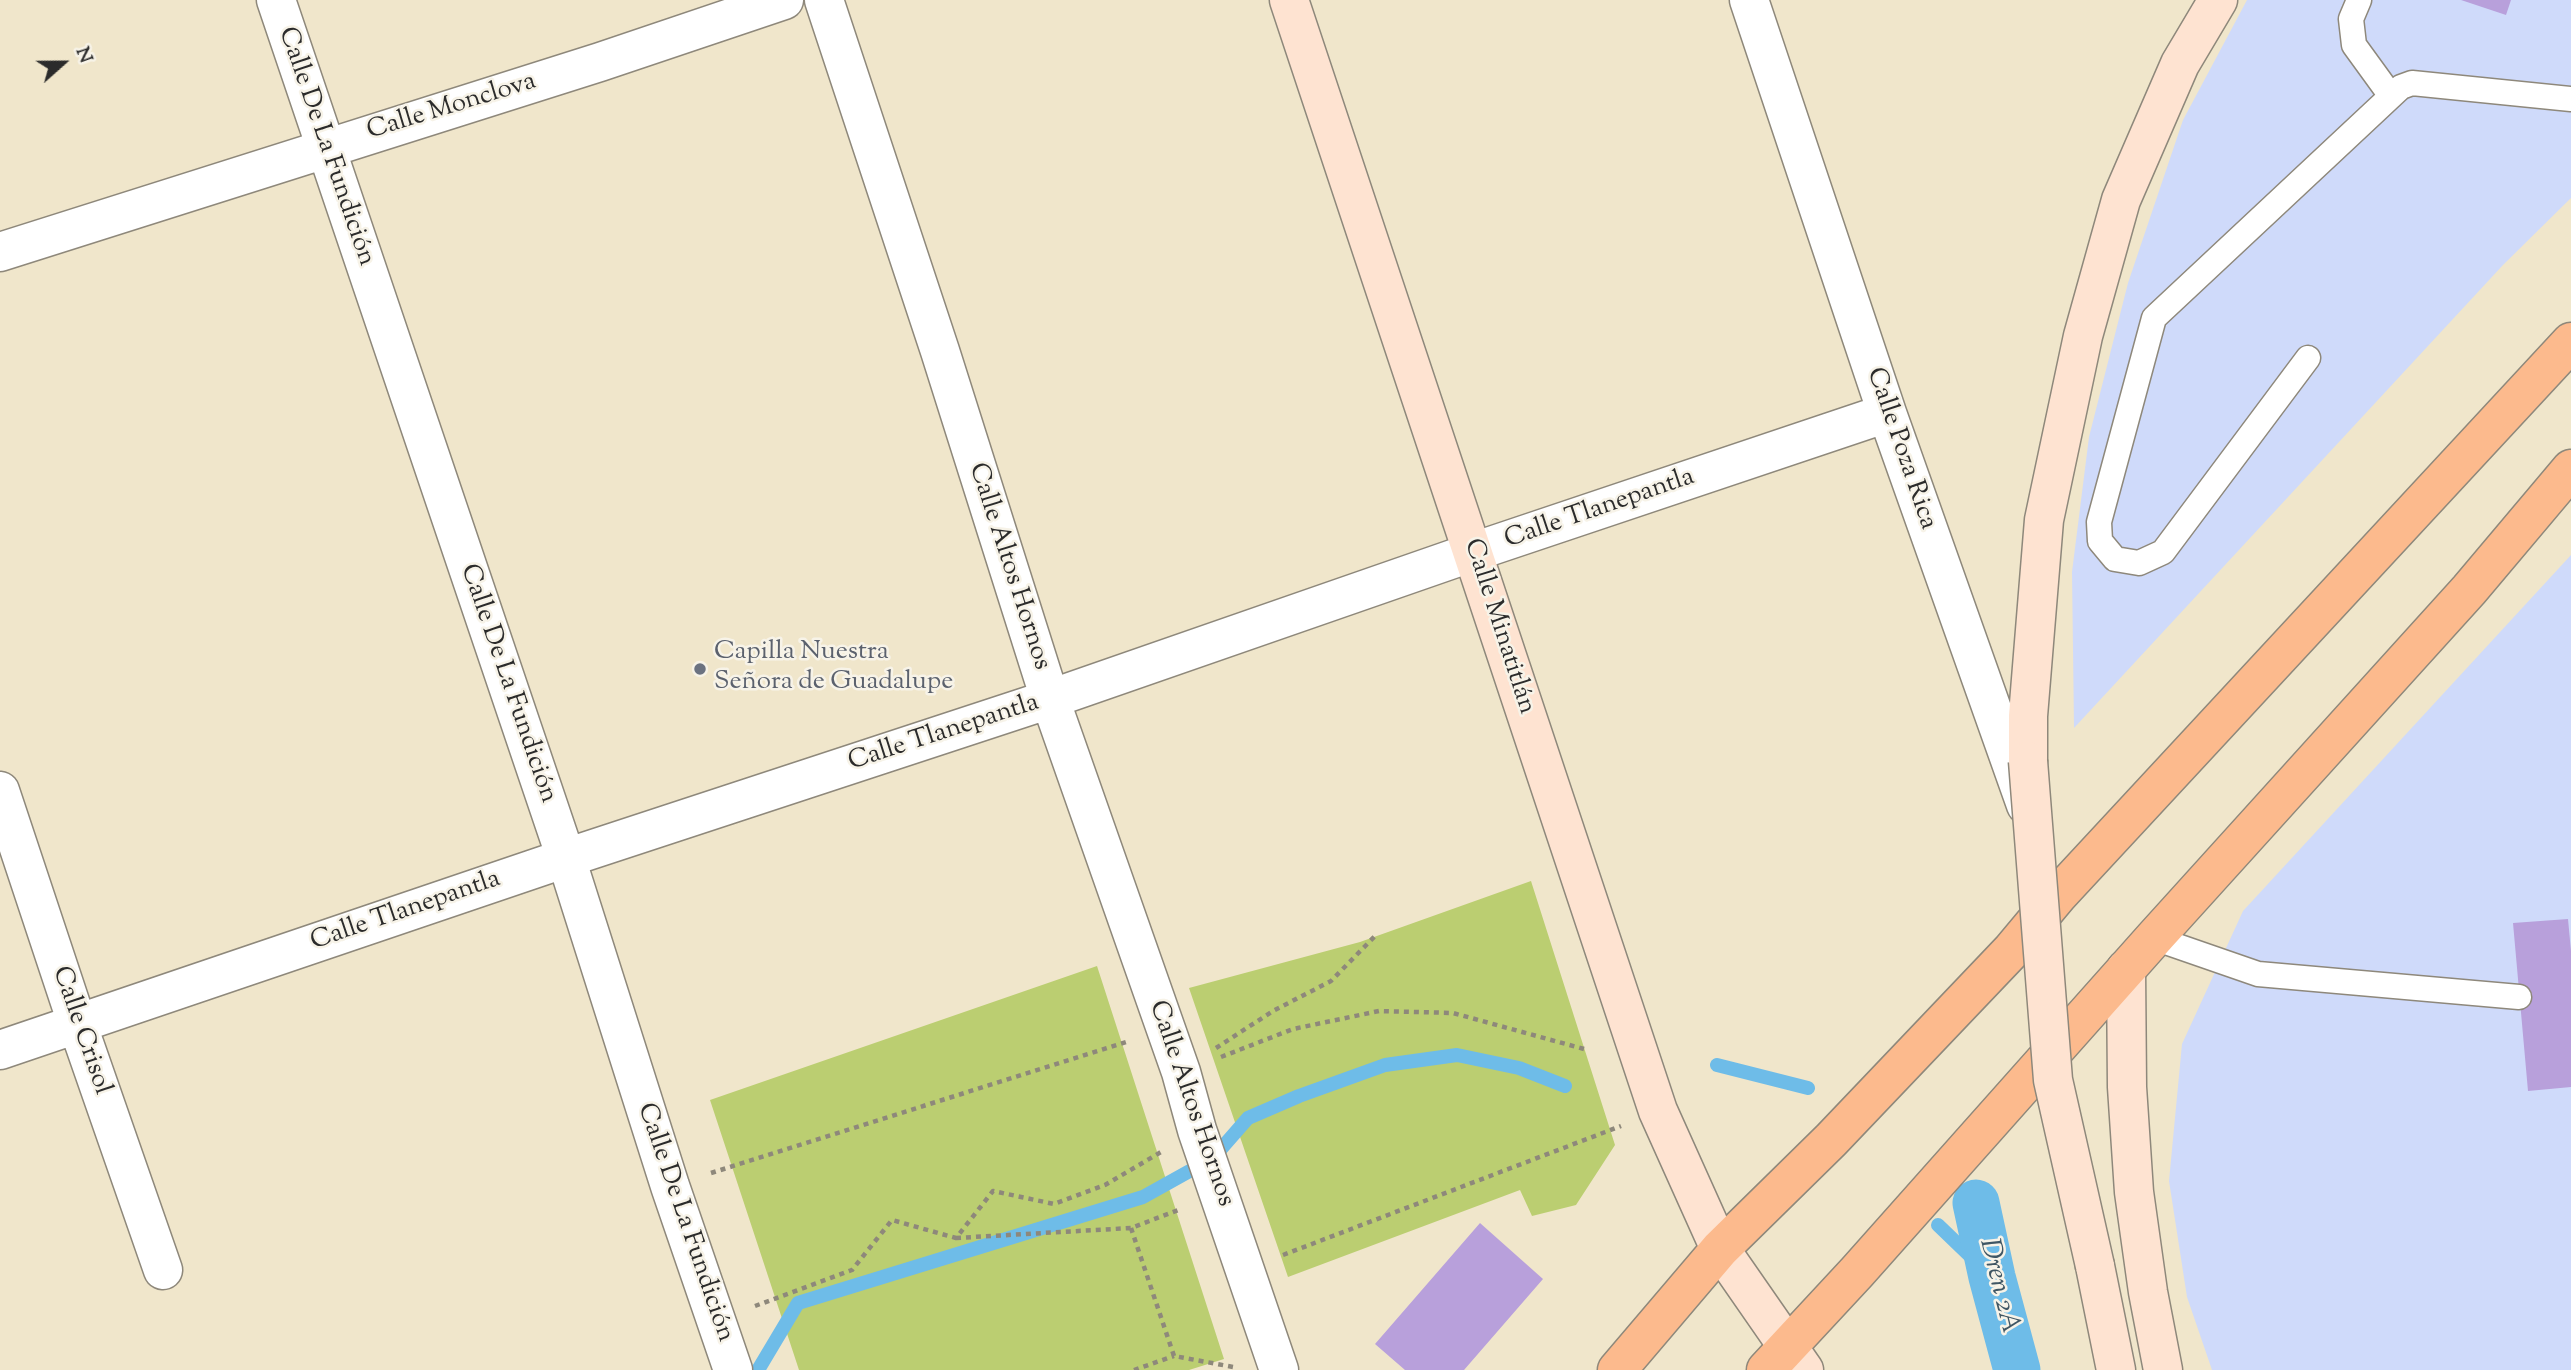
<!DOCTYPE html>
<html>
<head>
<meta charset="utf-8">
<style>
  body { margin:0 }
  #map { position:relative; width:2571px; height:1370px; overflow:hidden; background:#f0e6cb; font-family:"Sorts Mill Goudy",serif }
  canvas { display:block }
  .north { position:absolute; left:28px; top:28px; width:70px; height:70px; -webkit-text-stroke:5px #f7f3e8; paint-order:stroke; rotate:69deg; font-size:19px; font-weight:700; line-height:28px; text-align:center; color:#2b2b2b }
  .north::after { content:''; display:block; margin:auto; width:24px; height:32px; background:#2b2b2b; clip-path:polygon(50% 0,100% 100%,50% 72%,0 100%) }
</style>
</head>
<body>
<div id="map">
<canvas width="2571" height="1370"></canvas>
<div class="north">N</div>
</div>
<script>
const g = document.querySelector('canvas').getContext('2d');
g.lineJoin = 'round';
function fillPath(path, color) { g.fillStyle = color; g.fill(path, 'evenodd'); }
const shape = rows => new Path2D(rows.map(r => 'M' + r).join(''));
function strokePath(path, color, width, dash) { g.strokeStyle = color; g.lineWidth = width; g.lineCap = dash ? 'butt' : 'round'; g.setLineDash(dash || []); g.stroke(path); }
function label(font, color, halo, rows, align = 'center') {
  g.font = font + ' "Sorts Mill Goudy",serif'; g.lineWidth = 5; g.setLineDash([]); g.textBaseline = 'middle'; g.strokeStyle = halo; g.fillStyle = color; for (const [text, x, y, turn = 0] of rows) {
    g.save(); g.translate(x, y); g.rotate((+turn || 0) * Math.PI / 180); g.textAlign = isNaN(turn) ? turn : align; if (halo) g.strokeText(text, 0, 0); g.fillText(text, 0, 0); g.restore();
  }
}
const built = shape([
  [2247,0,2571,0,2571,198,2503,265,2074,728,2072,572,2089,437,2128,283,2183,120],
  [2571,555,2571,1370,2212,1370,2187,1297,2169,1181,2182,1044,2243,911]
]);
const green = shape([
  [1531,881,1615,1145,1576,1205,1532,1216,1520,1190,1288,1277,1189,988,1360,942],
  [1097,966,1224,1359,1189,1370,799,1370,710,1100]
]);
const stream = shape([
  [1717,1065,1808,1088],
  [1938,1225,1992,1277],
  [758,1370,798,1303,1143,1197,1213,1158,1248,1118,1299,1096,1385,1065,1457,1055,1519,1068,1565,1086]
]);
const canal = shape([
  [1976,1203,1992,1277,2017,1370]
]);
const building = shape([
  [2461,0,2511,0,2506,15],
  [2568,919,2571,951,2571,1087,2528,1091,2513,923],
  [1480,1223,1543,1279,1464,1370,1405,1370,1375,1344]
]);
const path = shape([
  [1216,1048,1273,1011,1331,981,1375,936],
  [1221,1057,1293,1029,1379,1011,1453,1013,1584,1049],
  [711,1173,1126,1042],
  [1131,1228,1174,1356,1233,1367],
  [956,1238,1131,1228,1181,1209],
  [1283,1255,1621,1126],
  [755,1306,852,1270,892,1220,956,1238,993,1191,1054,1204,1105,1185,1161,1152],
  [1134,1370,1174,1356]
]);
const lane = shape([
  [2359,0,2351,19,2354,45,2391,96],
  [2308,358,2163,552,2139,563,2115,559,2100,541,2099,522,2154,318,2401,87,2412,83,2571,99],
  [2154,938,2258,974,2519,997]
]);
const street = shape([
  [276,0,566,858,670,1186,733,1370],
  [824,0,940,351,1050,699,1181,1072,1197,1130,1279,1370],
  [1749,0,1887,413,2026,805],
  [0,252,600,62,784,0],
  [0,791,77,1023,163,1270],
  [0,1050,566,858,1050,699,1473,552,1887,413]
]);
const secondary = shape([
  [1289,0,1658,1111,1720,1249,1804,1370],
  [2028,761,2028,716,2044,520,2083,336,2121,200,2180,64,2218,0],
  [2126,969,2127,1087,2134,1192,2148,1292,2163,1370],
  [2095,1266,2116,1370]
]);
const primary = shape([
  [1617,1370,1720,1249,1831,1140,2012,950,2058,895,2571,342],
  [1766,1370,1857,1272,2154,938,2469,590,2571,469]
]);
const secondaryBridge = shape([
  [2028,761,2053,1080,2095,1266]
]);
const markers = [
  [700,669,7,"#6b7280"]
];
const streetNames = [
  ["Calle Monclova",452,108,-17],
  ["Calle De La Fundición",325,147,71],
  ["Calle Poza Rica",1900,449,71],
  ["Calle Tlanepantla",1600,510,-19],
  ["Calle Altos Hornos",1008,567,72],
  ["Calle Minatitlán",1498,627,72],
  ["Calle De La Fundición",507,684,71],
  ["Calle Tlanepantla",944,734,-18],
  ["Calle Tlanepantla",406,912,-19],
  ["Calle Crisol",80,1031,71],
  ["Calle Altos Hornos",1190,1104,71],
  ["Calle De La Fundición",684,1223,71]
];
const worshipNames = [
  ["Capilla Nuestra",714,654],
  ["Señora de Guadalupe",714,684]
];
const waterNames = [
  ["Dren 2A",1997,1286,76]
];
fillPath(built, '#cfdafa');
fillPath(green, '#bbce71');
strokePath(stream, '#6ebce8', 14);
strokePath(canal, '#6ebce8', 47);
fillPath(building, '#b8a0db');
strokePath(lane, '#8e887b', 27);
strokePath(street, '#8e887b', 41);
strokePath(secondary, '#8e887b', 41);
strokePath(primary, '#8e887b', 41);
strokePath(path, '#8e887b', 4.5, [5, 5]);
strokePath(lane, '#fff', 24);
strokePath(street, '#fff', 38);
strokePath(secondary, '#fee3d1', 38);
strokePath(primary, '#fcba8d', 38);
strokePath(secondaryBridge, '#8e887b', 41, []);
strokePath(secondaryBridge, '#fee3d1', 38);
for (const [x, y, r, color] of markers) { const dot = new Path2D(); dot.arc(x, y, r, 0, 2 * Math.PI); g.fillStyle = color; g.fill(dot); strokePath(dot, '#f7f3e8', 2.5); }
label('26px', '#2b2b2b', '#f7f3e8', streetNames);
label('26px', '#5b616d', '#f7f3e8', worshipNames, 'left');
label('italic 28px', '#3f5664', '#f7f3e8', waterNames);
</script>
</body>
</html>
